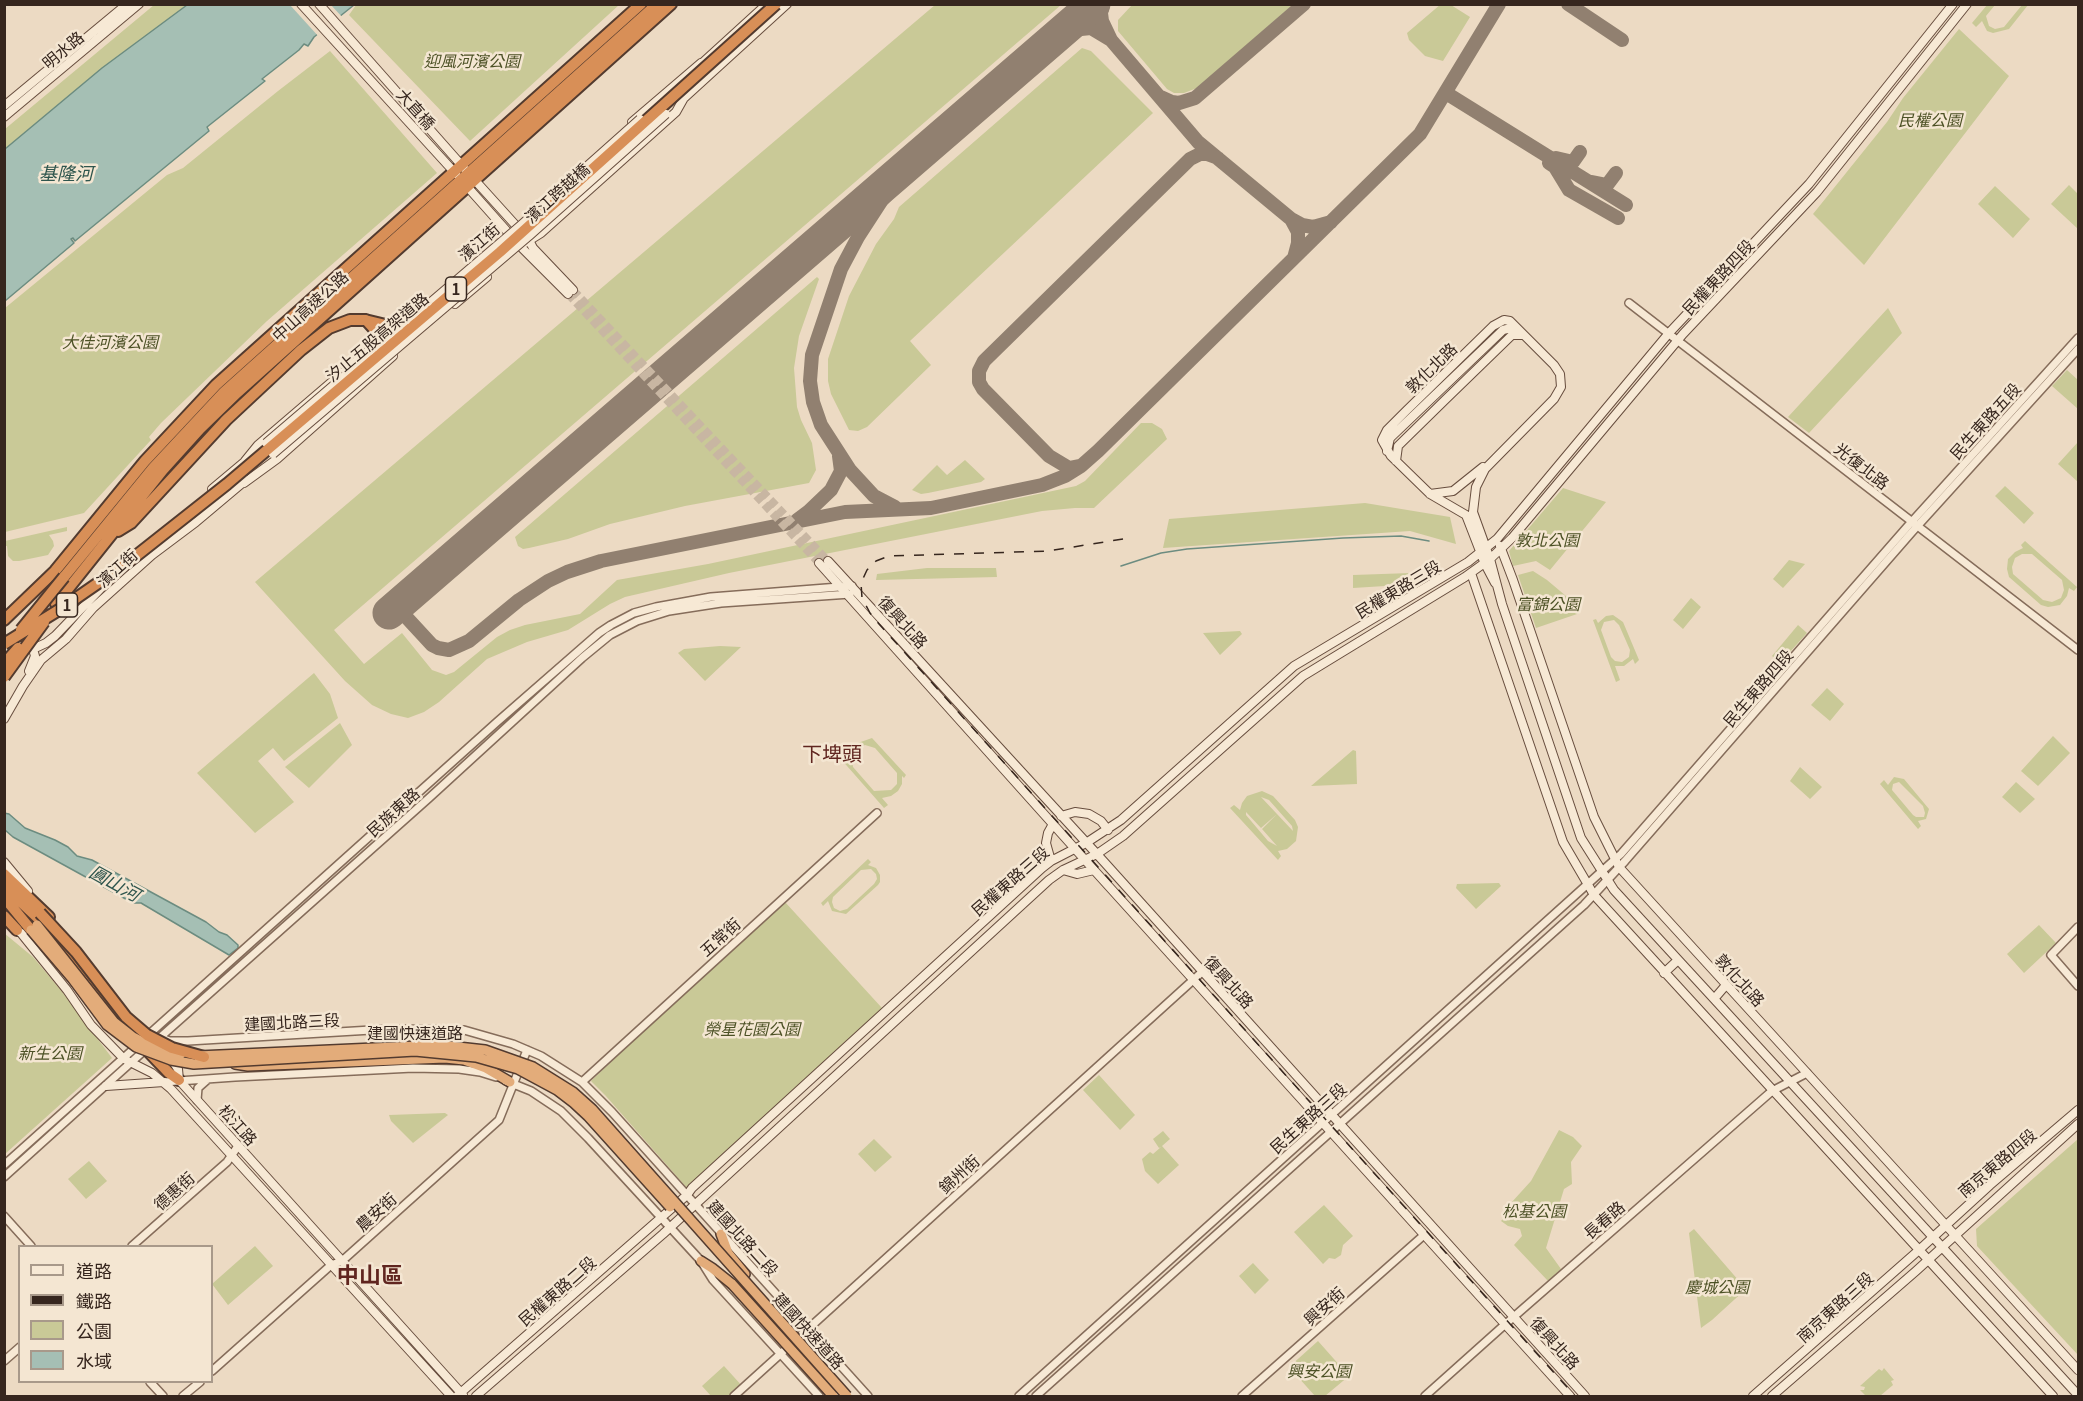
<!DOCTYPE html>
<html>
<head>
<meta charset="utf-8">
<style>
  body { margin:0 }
  #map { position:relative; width:2083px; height:1401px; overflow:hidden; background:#ecdac3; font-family:Georgia,"Noto Sans TC",serif }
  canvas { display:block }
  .frame { position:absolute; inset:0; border:6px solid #36261e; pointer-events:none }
  .legend { position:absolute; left:18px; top:1245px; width:195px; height:138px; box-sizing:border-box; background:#f4e6d2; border:2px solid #a8998a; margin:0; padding:8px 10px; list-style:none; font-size:18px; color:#36261e }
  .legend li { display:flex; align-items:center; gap:12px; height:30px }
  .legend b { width:30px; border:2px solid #a8998a }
</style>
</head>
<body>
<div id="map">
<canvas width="2083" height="1401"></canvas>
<div class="frame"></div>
<ul class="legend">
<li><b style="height:8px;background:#f7e9d5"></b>道路</li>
<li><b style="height:8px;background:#36261e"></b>鐵路</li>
<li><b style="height:16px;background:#c9c997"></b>公園</li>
<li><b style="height:16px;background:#a5bfb4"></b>水域</li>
</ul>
</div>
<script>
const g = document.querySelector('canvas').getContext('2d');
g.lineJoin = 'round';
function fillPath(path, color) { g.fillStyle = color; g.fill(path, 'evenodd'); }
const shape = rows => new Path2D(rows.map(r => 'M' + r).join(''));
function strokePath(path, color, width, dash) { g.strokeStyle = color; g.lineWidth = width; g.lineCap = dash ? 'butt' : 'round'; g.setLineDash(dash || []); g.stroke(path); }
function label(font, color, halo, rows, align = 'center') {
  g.font = font + ' Georgia,"Noto Sans TC",serif'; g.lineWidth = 5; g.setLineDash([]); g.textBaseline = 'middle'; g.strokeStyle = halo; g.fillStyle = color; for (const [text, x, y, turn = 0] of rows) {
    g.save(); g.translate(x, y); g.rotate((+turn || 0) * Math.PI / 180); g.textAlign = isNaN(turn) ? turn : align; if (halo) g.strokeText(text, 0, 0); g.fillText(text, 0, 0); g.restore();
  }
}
const green = shape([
  [1441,4,1451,5,1470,17,1443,61,1425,56,1409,40,1407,33],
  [154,5,192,5,5,154,5,129],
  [356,5,356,4,619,5,470,141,349,15],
  [935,5,1061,5,334,630,364,664,402,633,432,670,446,675,454,672,497,637,510,630,525,625,580,614,617,580,708,564,1076,486,1085,481,1141,423,1152,423,1162,429,1167,439,1094,508,1075,508,1042,511,729,573,625,597,610,604,568,630,527,642,487,659,439,702,424,712,408,718,391,714,372,705,345,681,255,582],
  [1132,5,1132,4,1293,5,1197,88,1184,93,1174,93,1167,89,1118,31,1118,20],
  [1987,5,1995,5,1986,16,1989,26,1995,29,2004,27,2022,5,2028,5,2009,29,1993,33,1987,31,1982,21,1976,27,1972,23],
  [1959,29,2009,76,1864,265,1813,214,1887,122,1903,98],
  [1082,48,1091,51,1153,113,910,341,931,365,867,427,858,431,849,430,831,394,828,381,828,359,849,296,876,244,894,219,899,207],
  [330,51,437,173,267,321,161,423,149,437,151,440,84,513,5,532,5,308,167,175,183,168,278,91],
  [2069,185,2078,194,2078,229,2051,204],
  [1995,186,2030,219,2013,238,1978,204],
  [817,277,819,279,799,336,794,368,797,407,801,420,812,443,816,470,809,483,685,506,610,524,568,539,529,548,523,549,518,546,515,537],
  [1888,308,1902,333,1809,433,1788,417],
  [2067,370,2078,380,2078,409,2052,386],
  [2078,442,2078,482,2058,464],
  [965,460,985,479,981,482,928,493,921,494,912,490,937,465,947,475],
  [2005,486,2034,513,2024,524,1995,496],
  [1563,488,1606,502,1550,570,1536,561,1513,566,1509,551],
  [1365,503,1450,517,1456,544,1410,531,1163,548,1169,519],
  [67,527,67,531,49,535,53,541,54,546,48,555,19,561,13,561,8,556,7,546,5,546,5,541],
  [2025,541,2077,587,2074,591,2069,588,2067,596,2060,605,2048,607,2041,605,2009,577,2007,569,2008,559,2015,552,2023,548,2021,545],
  [2022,554,2032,554,2062,580,2064,590,2061,598,2052,602,2043,600,2013,574,2012,567,2015,558],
  [1789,560,1805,564,1783,588,1773,579],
  [927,568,996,568,997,577,876,580,877,574],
  [1533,571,1547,580,1579,607,1580,613,1536,628,1518,575],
  [1411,573,1417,583,1402,592,1401,585,1353,588,1353,575],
  [1691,598,1701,607,1683,629,1673,620],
  [1613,615,1623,622,1639,660,1635,664,1633,659,1624,666,1615,666,1620,680,1616,682,1593,620,1596,619,1598,623,1606,616],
  [1614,620,1619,625,1630,650,1629,657,1622,662,1615,661,1611,657,1601,630,1604,622],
  [1798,625,1807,633,1780,663,1772,656],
  [1240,631,1242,634,1220,655,1203,633],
  [720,646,741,647,705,681,678,653,684,649],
  [314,673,330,694,338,718,284,761,273,748,258,761,294,802,255,833,197,773],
  [1827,688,1844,704,1830,721,1811,705],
  [340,723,352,745,309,788,285,767],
  [2053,736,2070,753,2038,786,2021,771],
  [872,738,906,775,904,778,902,776,902,784,898,791,891,796,882,798,888,805,884,808,840,758,843,756,847,760,849,752,855,744],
  [865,745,875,748,897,773,897,784,891,790,874,791,853,767,852,761,854,752,857,749],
  [1353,750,1356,751,1357,784,1311,786],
  [1800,767,1822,787,1810,799,1790,781],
  [1894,777,1904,779,1929,809,1926,819,1918,821,1921,826,1918,829,1880,784,1884,780,1888,785],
  [1899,782,1923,806,1925,813,1924,817,1916,817,1913,815,1892,790,1893,784],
  [2016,782,2035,799,2020,813,2002,797],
  [1262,791,1273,796,1295,820,1298,827,1296,841,1287,849,1278,851,1281,856,1278,860,1230,808,1234,805,1240,810,1242,803,1247,796],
  [1261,797,1269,800,1292,826,1293,831,1277,814,1262,829,1277,846,1268,841,1246,815,1246,812,1261,828,1277,814],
  [868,859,871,862,868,865,876,868,880,875,880,882,878,885,846,914,832,911,828,901,823,906,821,903],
  [871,869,876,874,877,879,874,884,847,909,840,911,834,908,832,902,833,897,861,870],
  [1499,883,1501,886,1476,909,1456,888,1457,884],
  [785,902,882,1008,687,1188,605,1095,591,1081,643,1031],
  [2039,925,2056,943,2024,973,2007,954],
  [4,933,33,957,64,994,112,1058,5,1154],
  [1099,1075,1135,1115,1120,1130,1083,1090],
  [445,1113,448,1115,413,1143,391,1121,389,1115],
  [1559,1130,1573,1137,1582,1146,1571,1162,1572,1184,1564,1189,1546,1248,1561,1269,1548,1281,1514,1245,1522,1236,1520,1229,1508,1226,1501,1221,1512,1209,1511,1203,1531,1181],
  [1163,1131,1170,1139,1162,1146,1179,1165,1158,1184,1145,1171,1142,1159,1150,1152,1153,1154,1161,1147,1159,1148,1153,1139],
  [874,1139,892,1157,875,1172,858,1154],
  [2078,1139,2078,1355,1977,1246,1976,1229],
  [89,1161,107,1181,86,1199,68,1179],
  [1324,1205,1353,1236,1343,1245,1341,1255,1335,1259,1329,1258,1323,1264,1294,1232],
  [1694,1229,1746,1289,1712,1320,1701,1328,1689,1233],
  [255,1246,273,1266,228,1305,212,1284],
  [1253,1263,1269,1280,1255,1294,1239,1276],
  [1318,1341,1349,1376,1325,1396,1315,1396,1289,1367],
  [724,1366,743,1387,733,1396,711,1396,702,1386],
  [1884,1368,1894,1380,1891,1381,1893,1385,1880,1396,1866,1396,1860,1390,1864,1390,1865,1387,1860,1386,1879,1369,1882,1371]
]);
const water = shape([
  [187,5,354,5,314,37,308,46,304,44,299,50,262,79,265,81,207,127,209,131,75,241,73,238,71,239,74,243,5,301,5,149,102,68,187,5],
  [4,813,9,814,25,828,55,840,68,847,77,856,92,860,206,922,219,932,227,935,238,945,238,948,229,955,141,903,133,903,13,837,5,830,4,813]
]);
const pier = shape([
  [290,5,331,5,343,18,319,37]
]);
const stream = shape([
  [1121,566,1161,553,1187,549,1343,538,1401,536,1429,541]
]);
const taxiway = shape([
  [1103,4,1101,13,1102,21,1111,40,1198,142,1291,219,1302,225,1313,227,1331,222],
  [1568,4,1622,40],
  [1446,93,1626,205],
  [1161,97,1172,102,1179,103,1195,98,1304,4],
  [1556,158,1573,162,1580,152],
  [1549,163,1555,167,1569,190,1618,218],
  [1592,182,1607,185,1616,173],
  [1291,219,1298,232,1298,243,1294,258],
  [1079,466,1069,468,1049,456,983,389,979,382,979,371,984,361,1190,159,1200,154,1207,154,1218,158],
  [895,507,874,496,850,470,821,425,813,402,810,381,812,355,841,269,858,237,882,200,934,143,1071,30,1091,28,1111,40],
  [797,520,809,511,831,490,841,471,839,456],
  [396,606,432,645,438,648,449,650,469,641,519,600,548,581,567,572,601,561,845,512,931,508,1042,485,1065,476,1081,466,1098,451,1420,134,1499,4]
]);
const runway = shape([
  [389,613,1094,4]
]);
const secondaryTunnel = shape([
  [573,290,828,561],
  [568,294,819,563]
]);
const tertiary = shape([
  [1629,303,2078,650],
  [2078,927,2051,955,2078,986],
  [146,1037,497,722,599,633,611,625,634,613,656,607,711,597,852,586],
  [164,1039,170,1041,188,1041,388,1029,464,1030,513,1044,541,1056,582,1082,612,1112,868,1396],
  [156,1041,429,798,582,658,610,635,637,621,669,611,721,603,850,594],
  [506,1081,531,1091,561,1111,588,1138,701,1261,713,1280,819,1396],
  [164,1082,235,1077,413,1068,459,1069,480,1072,496,1077],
  [582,1082,877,813],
  [197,1100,198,1088,207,1080],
  [4,1165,138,1045],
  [4,1177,147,1048],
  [4,1216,31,1246],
  [132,1246,227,1162,238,1146],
  [4,1361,20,1347],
  [212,1371,321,1274,331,1265,342,1261,499,1120,527,1050],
  [150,1382,163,1396],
  [183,1396,200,1382],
  [734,1396,1202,972],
  [1019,1396,1621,854,1907,527,2078,338],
  [1036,1396,1584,905,1625,861,1912,532,2078,349],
  [1242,1396,1424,1235],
  [1425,1396,1501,1328,1772,1091,1807,1073]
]);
const secondary = shape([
  [301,4,456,174],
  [319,4,464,168],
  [699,66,767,4],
  [684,98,787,4],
  [4,106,127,4],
  [4,117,139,4],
  [632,122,701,63],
  [472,177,529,240,533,248,573,290],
  [464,183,521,247,568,294],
  [525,243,541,233,676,112,685,96],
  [455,304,487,277],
  [1387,451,1390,438,1503,330,1515,327],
  [245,461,258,445,376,344],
  [1396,461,1398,446,1446,399,1512,335,1523,335],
  [244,483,277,459,393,356],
  [212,489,249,458],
  [1430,494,1453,491,1483,467],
  [1500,546,1513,580,1594,817,1619,867,2078,1370],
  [828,561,1105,863,1585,1396],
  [819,563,1094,870,1570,1396],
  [1471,573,1563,842,1594,895,2053,1396],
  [1495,583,1485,564,1466,515,1430,494,1391,456,1382,440,1387,430,1406,411,1493,326,1504,320,1510,321,1554,365,1560,374,1561,387,1554,399,1485,469,1476,487,1473,512,1490,559,1502,604,1581,838,1614,890,2078,1395],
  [33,649,46,643,55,636,109,580],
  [29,671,35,656,33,649],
  [4,719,23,686,41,660,66,639,93,608,152,555,196,522,246,480],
  [1061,816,1075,812,1089,814,1101,821,1108,830],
  [1051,861,1046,843,1048,833,1053,824],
  [4,862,28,891],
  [1063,870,1077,874,1094,870],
  [14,928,21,933,67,990,91,1025,124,1059,152,1073,171,1089,451,1396],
  [1664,973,1678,960],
  [1714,999,1726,985],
  [170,1057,178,1069,179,1080,463,1395],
  [106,1086,164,1082],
  [457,1396,687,1195,692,1188,1042,868,1051,861,1086,843,1121,820,1294,666,1468,562,1497,539,1669,333,1809,184,1953,4],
  [476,1396,663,1234,1049,880,1063,870,1097,854,1123,836,1303,676,1465,577,1490,559,1512,538,1683,334,1817,192,1967,4],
  [1753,1396,1919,1250,1990,1185,2078,1110],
  [1772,1396,1916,1271,2078,1124]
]);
const trunk = shape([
  [235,1064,248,1066,445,1058,464,1060,486,1068,510,1082],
  [721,1234,728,1253,745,1274],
  [701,1261,712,1268,732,1284]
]);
const motorway = shape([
  [366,320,376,331,377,339,374,346],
  [118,531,131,523,226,420,301,350,329,328,350,320,365,320,398,328],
  [64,577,153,468,224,392,657,4],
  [56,604,163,470,200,429,237,393,671,4],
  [4,620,55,571,145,461,216,385,641,4],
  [4,874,49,917],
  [4,886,40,920,117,1016,137,1037],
  [4,897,31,930],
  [4,916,17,930],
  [147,1050,169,1073,179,1080]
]);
const rail = shape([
  [1123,539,1048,551,889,556,876,561,867,570,861,583,862,598,870,613,879,624,1575,1396]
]);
const secondaryBridge = shape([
  [266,443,521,225,640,119],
  [273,454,529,236,666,114]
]);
const trunkBridge = shape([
  [37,925,114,1022,133,1037,154,1048,181,1054],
  [31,930,72,978,107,1025,136,1047,171,1060,194,1064,415,1051,476,1057,518,1069,557,1090,574,1103,588,1116,670,1207],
  [198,1056,440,1045,485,1050,533,1067,573,1092,592,1109,847,1396],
  [732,1284,833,1396]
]);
const motorwayBridge = shape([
  [21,630,64,577],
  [4,644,62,608,127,563,227,484,500,252,776,4],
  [4,664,18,648],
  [4,677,44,622],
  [40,913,76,952,126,1017,147,1035,172,1048,204,1057]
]);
const shields = [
  [456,289,21],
  [67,605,21]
];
const shieldNames = [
  ["1",456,289],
  ["1",67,605]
];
const streetNames = [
  ["明水路",63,50,-40],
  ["大直橋",416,109,48],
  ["濱江跨越橋",557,193,-42],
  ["濱江街",479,242,-41],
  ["民權東路四段",1718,277,-47],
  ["中山高速公路",310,306,-42],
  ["汐止五股高架道路",377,337,-40],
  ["敦化北路",1431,368,-44],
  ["民生東路五段",1985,421,-48],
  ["光復北路",1862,466,38],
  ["濱江街",117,568,-42],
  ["民權東路三段",1398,589,-31],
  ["復興北路",903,622,48],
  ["民生東路四段",1758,688,-49],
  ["民族東路",393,812,-42],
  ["民權東路三段",1010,881,-41],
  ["五常街",720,937,-42],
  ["敦化北路",1740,980,48],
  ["復興北路",1229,982,48],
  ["建國北路三段",292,1022,-3],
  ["建國快速道路",415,1033],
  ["民生東路三段",1308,1118,-42],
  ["松江路",238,1125,48],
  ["南京東路四段",1997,1163,-40],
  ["錦州街",959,1174,-42],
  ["德惠街",174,1191,-42],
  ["農安街",376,1212,-42],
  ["長春路",1604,1220,-41],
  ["建國北路二段",743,1238,48],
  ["民權東路二段",557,1291,-41],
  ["興安街",1324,1306,-42],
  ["南京東路三段",1835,1307,-42],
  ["建國快速道路",809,1331,48],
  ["復興北路",1555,1343,48]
];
const parkNames = [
  ["迎風河濱公園",472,61],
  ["民權公園",1930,120],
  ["大佳河濱公園",110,342],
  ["敦北公園",1547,540],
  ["富錦公園",1548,604],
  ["榮星花園公園",752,1029],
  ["新生公園",50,1053],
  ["松基公園",1534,1211],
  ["慶城公園",1717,1287],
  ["興安公園",1319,1371]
];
const waterNames = [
  ["基隆河",66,173],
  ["圓山河",115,883,29]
];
const quarterNames = [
  ["下埤頭",832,753]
];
const districtNames = [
  ["中山區",370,1275]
];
fillPath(green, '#c9c997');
fillPath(water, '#a5bfb4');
strokePath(water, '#6c8c80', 1.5);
fillPath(pier, '#ecdac3');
strokePath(stream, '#6c8c80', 1.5);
strokePath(taxiway, '#918070', 14);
strokePath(runway, '#918070', 33);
strokePath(secondaryTunnel, '#c8b6a2', 8, [8, 4]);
strokePath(tertiary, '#856c5a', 10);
strokePath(secondary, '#674d3e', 10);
strokePath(trunk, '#533b2f', 12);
strokePath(motorway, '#533b2f', 14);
strokePath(tertiary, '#f7e9d5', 7);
strokePath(secondary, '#f7e9d5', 8);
strokePath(trunk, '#e3ac7a', 9);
strokePath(motorway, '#d88f57', 10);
strokePath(rail, '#36261e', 1.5, [10, 10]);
strokePath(secondaryBridge, '#674d3e', 10, []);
strokePath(trunkBridge, '#533b2f', 12, []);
strokePath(motorwayBridge, '#533b2f', 14, []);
strokePath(secondaryBridge, '#f7e9d5', 8);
strokePath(trunkBridge, '#e3ac7a', 9);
strokePath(motorwayBridge, '#d88f57', 10);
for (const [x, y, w] of shields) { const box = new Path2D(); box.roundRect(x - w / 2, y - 12, w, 24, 4.5); g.fillStyle = '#f4e6d2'; g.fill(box); strokePath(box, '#36261e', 1.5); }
label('bold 15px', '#36261e', null, shieldNames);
label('16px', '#36261e', '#f4e6d2', streetNames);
label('italic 16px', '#4c5125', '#f4e6d2', parkNames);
label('italic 18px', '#2e554d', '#f4e6d2', waterNames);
label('20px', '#60251f', '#f4e6d2', quarterNames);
label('bold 22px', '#60251f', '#f4e6d2', districtNames);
</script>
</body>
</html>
